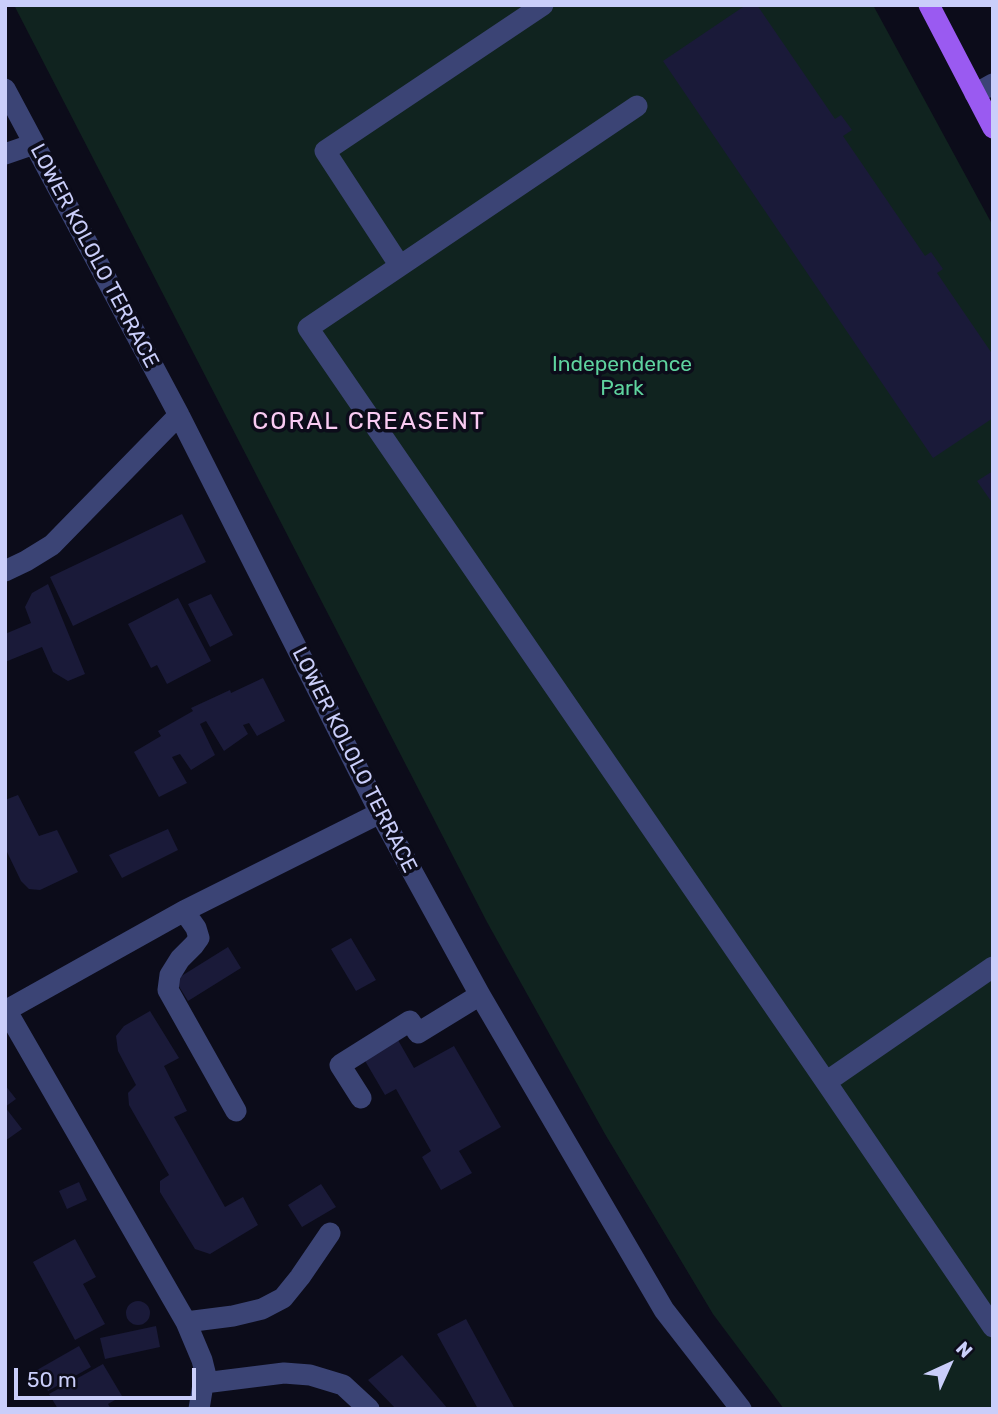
<!DOCTYPE html>
<html>
<head>
<meta charset="utf-8">
<style>
  body { margin:0 }
  #map { position:relative; width:998px; height:1414px; overflow:hidden; background:#0c0c1a; font-family:Rubik,sans-serif }
  canvas { display:block }
  .frame { position:absolute; inset:0; border:7px solid #cacefa; pointer-events:none }
  .north { position:absolute; left:914px; top:1330px; width:70px; height:70px; -webkit-text-stroke:5px #0c0c1a; paint-order:stroke; rotate:45deg; font-size:19px; font-weight:700; line-height:28px; text-align:center; color:#cacefa }
  .north::after { content:''; display:block; margin:auto; width:24px; height:32px; background:#cacefa; clip-path:polygon(50% 0,100% 100%,50% 72%,0 100%) }
  .scale { position:absolute; left:14px; top:1368px; width:182px; height:32px; box-sizing:border-box; border:4px solid #cacefa; border-top:0; padding-left:9px; font-size:21px; line-height:24px; white-space:nowrap; color:#cacefa; -webkit-text-stroke:5px #0c0c1a; paint-order:stroke }
</style>
</head>
<body>
<div id="map">
<canvas width="998" height="1414"></canvas>
<div class="frame"></div>
<div class="north">N</div>
<div class="scale">50 m</div>
</div>
<script>
const g = document.querySelector('canvas').getContext('2d');
g.lineJoin = 'round';
function fillPath(path, color) { g.fillStyle = color; g.fill(path, 'evenodd'); }
const shape = rows => new Path2D(rows.map(r => 'M' + r).join(''));
function strokePath(path, color, width, dash) { g.strokeStyle = color; g.lineWidth = width; g.lineCap = dash ? 'butt' : 'round'; g.setLineDash(dash || []); g.stroke(path); }
function label(font, color, halo, rows, align = 'center') {
  g.font = font + ' Rubik,sans-serif'; g.lineWidth = 7; g.setLineDash([]); g.textBaseline = 'middle'; g.strokeStyle = halo; g.fillStyle = color; for (const [text, x, y, turn = 0] of rows) {
    g.save(); g.translate(x, y); g.rotate((+turn || 0) * Math.PI / 180); g.textAlign = isNaN(turn) ? turn : align; if (halo) g.strokeText(text, 0, 0); g.fillText(text, 0, 0); g.restore();
  }
}
const green = shape([
  [14,5,873,5,993,226,993,1409,784,1409,713,1314,605,1134,487,922]
]);
const building = shape([
  [746,5,757,5,835,119,841,115,852,130,843,136,925,256,931,252,943,269,937,273,993,355,993,418,933,458,663,61],
  [993,471,993,504,977,481],
  [182,514,206,562,73,626,50,577],
  [48,584,85,674,68,681,53,672,42,647,5,662,5,634,31,623,25,607,32,593],
  [211,594,233,635,210,647,188,604],
  [178,598,211,661,167,684,157,665,151,668,128,624],
  [263,678,285,721,257,736,249,723,243,725,248,734,224,751,206,721,200,724,215,755,191,770,180,754,172,757,187,783,159,797,134,752,161,736,158,731,193,711,191,708,230,690,231,693],
  [18,795,39,836,57,830,78,872,40,890,29,889,21,881,7,852,5,852,5,800],
  [168,829,178,850,122,878,109,855],
  [351,938,376,980,356,991,331,949],
  [228,947,241,968,188,1001,175,980],
  [150,1011,179,1058,164,1066,187,1111,174,1117,225,1207,243,1197,258,1225,210,1254,195,1249,160,1192,160,1181,169,1175,129,1105,128,1093,136,1085,118,1051,116,1036,124,1026],
  [398,1040,414,1068,454,1046,501,1127,459,1151,472,1173,441,1190,422,1157,431,1151,396,1089,385,1095,364,1059],
  [5,1085,16,1099,5,1107,22,1129,5,1141],
  [79,1182,87,1200,67,1209,59,1191],
  [321,1184,336,1207,302,1227,288,1205],
  [75,1239,96,1277,83,1284,105,1324,75,1340,33,1262],
  '126 1313a12 12 0 1 1 24 0a12 12 0 1 1-24 0Z',
  [466,1319,515,1409,478,1409,437,1334],
  [156,1326,160,1347,105,1359,100,1338],
  [79,1346,91,1367,48,1391,37,1370],
  [402,1355,448,1409,396,1409,368,1380],
  [103,1364,122,1396,108,1404,111,1409,58,1409,49,1394]
]);
const minor = shape([
  [5,89,179,415,380,813,480,995,664,1310,741,1409],
  [975,94,993,84],
  [637,106,308,328,826,1082,993,1327],
  [5,154,34,144],
  [400,266,325,151,543,5],
  [5,571,26,561,52,545,179,415],
  [184,911,196,928,199,938,194,945,180,959,170,975,168,990,236,1111],
  [5,1008,186,1322,202,1360,205,1372,199,1409],
  [5,1011,184,911,380,813],
  [826,1082,993,967],
  [361,1098,340,1065,410,1021,418,1033,480,995],
  [186,1322,233,1316,262,1309,283,1298,300,1277,330,1233],
  [204,1383,284,1373,310,1375,343,1385,369,1409]
]);
const major = shape([
  [929,5,993,128]
]);
const streetNames = [
  ["LOWER KOLOLO TERRACE",94,256,62],
  ["LOWER KOLOLO TERRACE",354,760,63]
];
const parkNames = [
  ["Independence",622,365],
  ["Park",622,389]
];
const quarterNames = [
  ["CORAL CREASENT",369,422]
];
fillPath(green, '#10231f');
fillPath(building, '#1a1a39');
strokePath(minor, '#3b4475', 21);
strokePath(major, '#9a5af1', 21);
label('21px', '#cacefa', '#0c0c1a', streetNames);
label('21px', '#5ed29e', '#0c0c1a', parkNames);
g.letterSpacing = '2px';
label('24px', '#facbf3', '#0c0c1a', quarterNames);
g.letterSpacing = '0px';
</script>
</body>
</html>
